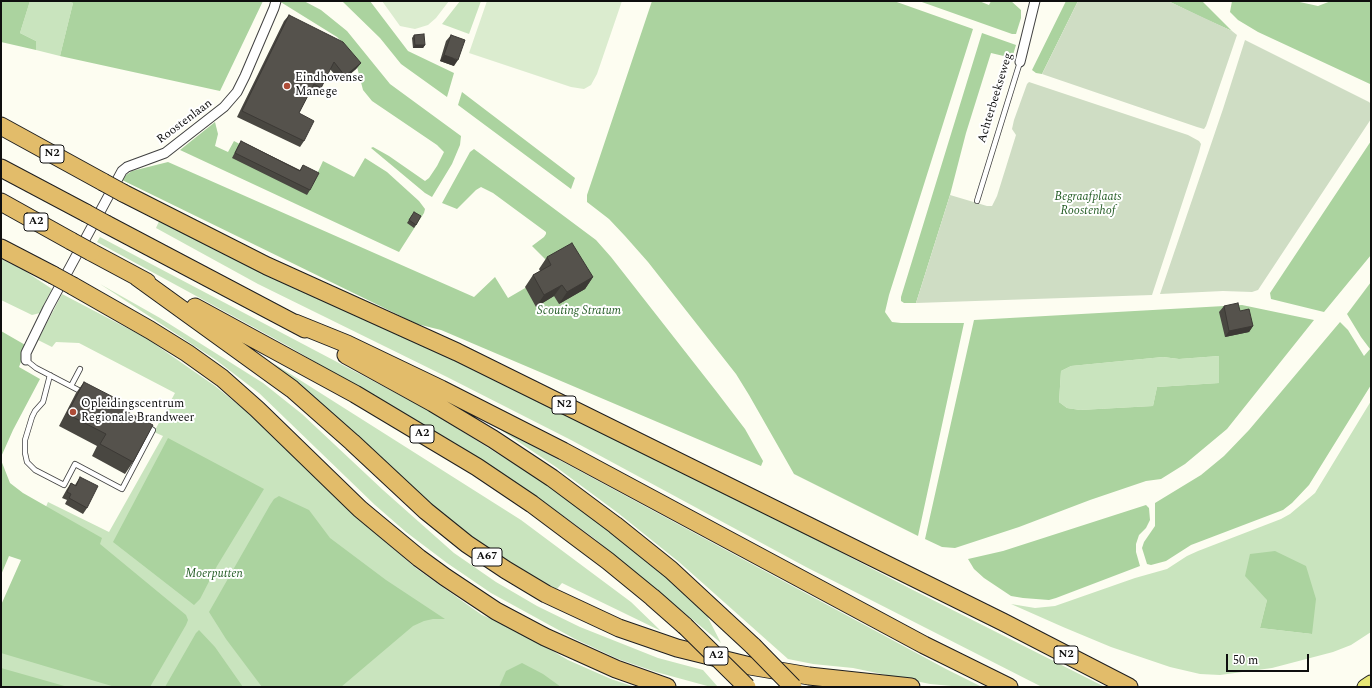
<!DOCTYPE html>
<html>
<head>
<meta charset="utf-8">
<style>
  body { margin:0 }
  #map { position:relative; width:1372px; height:688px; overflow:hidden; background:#fdfdf1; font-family:Spectral,serif }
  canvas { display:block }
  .frame { position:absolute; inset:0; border:2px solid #0e0e0e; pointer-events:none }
  .scale { position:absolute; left:1226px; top:654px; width:83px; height:18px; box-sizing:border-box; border:2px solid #0e0e0e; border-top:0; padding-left:5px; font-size:12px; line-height:14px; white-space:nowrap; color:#0e0e0e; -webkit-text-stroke:3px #fff; paint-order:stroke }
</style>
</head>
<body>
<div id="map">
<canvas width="1372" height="688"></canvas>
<div class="frame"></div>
<div class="scale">50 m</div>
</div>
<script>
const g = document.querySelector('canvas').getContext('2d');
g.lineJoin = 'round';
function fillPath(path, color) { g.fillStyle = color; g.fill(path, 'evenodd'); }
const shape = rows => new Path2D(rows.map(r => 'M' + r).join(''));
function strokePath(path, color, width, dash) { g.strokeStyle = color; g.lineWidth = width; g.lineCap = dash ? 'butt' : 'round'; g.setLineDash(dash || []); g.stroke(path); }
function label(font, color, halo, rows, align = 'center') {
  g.font = font + ' Spectral,serif'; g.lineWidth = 4; g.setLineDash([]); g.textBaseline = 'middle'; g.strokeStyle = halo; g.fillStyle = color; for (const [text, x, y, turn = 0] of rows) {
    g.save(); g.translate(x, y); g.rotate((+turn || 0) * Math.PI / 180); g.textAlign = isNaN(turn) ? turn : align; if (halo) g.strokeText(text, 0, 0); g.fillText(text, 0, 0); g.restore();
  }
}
const green = shape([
  [30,1,67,1,73,3,60,56,36,50,36,41,20,33],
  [460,1,481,1,469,34,442,24],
  [160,219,456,358,690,477,819,541,909,588,1105,687,1042,687,806,567,571,440,447,377,258,284,156,228],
  [100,237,428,410,546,484,609,530,665,575,703,608,721,643,595,539,539,498,419,423,288,346,97,242],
  [1,259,25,271,52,289,40,313,32,315,1,300],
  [100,284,160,318,263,383,302,414,383,490,454,553,496,582,537,606,580,627,658,658,703,670,718,687,711,687,656,672,618,659,575,639,491,593,447,563,406,532,375,505,259,393,216,360],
  [62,294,146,338,215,386,252,416,383,540,417,569,482,615,517,630,568,660,611,679,635,687,1,687,1,613,48,502,109,532,163,436,154,432,175,393,79,343,56,342,52,347,38,340],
  [1219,356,1219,383,1157,387,1153,406,1080,410,1067,408,1059,402,1061,371,1071,366,1163,357,1179,359],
  [273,363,521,520,631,602,661,631,562,583,557,589,508,565,471,538,431,506,320,402],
  [1371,401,1371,632,1351,645,1333,652,1272,668,1220,675,1200,674,1170,667,1111,647,1063,627,1011,604,1035,608,1055,606,1135,578,1167,569,1187,556,1198,551,1281,519,1290,514,1315,493],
  [1267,600,1312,634,1260,628],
  [489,422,946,669,982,687,962,687,930,684,853,668,813,664,788,659,679,562,618,513,556,467]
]);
const forest = shape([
  [1,1,30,1,20,33,36,41,36,50,1,42],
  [67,1,263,1,220,91,60,56,73,3],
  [279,1,304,1,321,10,347,31,390,84,461,136,460,145,452,164,432,197,425,193,371,148,373,147,389,156,425,181,429,178,437,166,444,152,437,145,372,101,363,90,356,63,344,44,337,37],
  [342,1,370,1,408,51,454,73,447,97,401,64,380,38],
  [652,1,894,1,973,29,889,295,885,312,892,322,901,323,964,323,918,536,794,474,749,395,736,374,648,262,625,236,609,219,587,202,587,195],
  [919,1,979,1,989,5,991,1,1011,1,1021,10,1021,18,1016,34,1012,34],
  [1066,1,1078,1,1042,74,1036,73,1032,70],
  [1168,1,1202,1,1232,31,1203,18],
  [1232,1,1295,1,1318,6,1331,1,1371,1,1370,84,1258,32,1238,20,1230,12],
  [982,33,1016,45,1012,58,991,53,966,133,950,195,916,303,904,303,901,301,901,297],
  [462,92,575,178,571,189,458,105],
  [215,122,218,134,215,146,228,152,234,141,310,181,317,174,323,161,354,177,365,158,387,172,419,201,425,209,424,213,399,252,180,150],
  [1371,141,1371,255,1324,312,1271,299,1270,293],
  [474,149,596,240,611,257,716,391,745,429,763,461,761,466,441,330,417,324,120,179,132,171,168,162,474,297,495,277,508,298,544,277,550,264,532,246,544,237,546,234,546,232,493,193,481,187,476,190,457,209,442,203,470,152],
  [1371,282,1371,385,1309,485,1292,503,1283,510,1191,545,1166,561,1151,565,1147,564,1142,548,1144,542,1155,526,1155,503,1201,475,1224,456,1249,430,1340,322,1348,330,1364,356,1370,349,1361,337,1347,314],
  [1242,305,1314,320,1227,429,1185,464,1161,479,1146,481,1090,500,1019,527,955,548,942,547,925,539,974,320],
  [1219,356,1219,383,1157,387,1153,406,1080,410,1067,408,1059,402,1061,371,1071,366,1163,357,1179,359],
  [1,331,27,346,19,367,40,379,13,430,1,457],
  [168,438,264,489,217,566,200,599,194,605,113,542],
  [1,460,10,483,23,493,102,538,100,544,186,615,188,620,186,625,150,687,115,687,1,653,1,605,21,560,9,556,1,575],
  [279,496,309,510,330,538,386,580,445,619,433,619,424,621,413,626,341,687,262,687,226,639,209,612,270,505,274,499],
  [1146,505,1149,508,1150,520,1146,528,1139,535,1136,544,1136,552,1140,566,1056,598,1049,600,1023,598,1011,596,984,578,974,569,968,559,1003,551],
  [1275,551,1306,566,1316,599,1312,634,1260,628,1267,600,1245,576,1250,554],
  [199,630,215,647,243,687,165,687,196,633],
  [522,663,543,674,561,687,499,687,506,671],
  [1,668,68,687,1,687]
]);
const cemetery = shape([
  [1078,1,1168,1,1232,31,1237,35,1206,126,1204,129,1197,127,1042,74],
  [1245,40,1369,102,1371,104,1371,119,1258,290,1252,292,1223,291,1160,294,1223,109],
  [1029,82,1188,135,1199,141,1201,144,1199,152,1152,295,916,303,950,195,987,206,992,206,997,196,1016,135,1012,129,1014,120,1027,84]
]);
const pitch = shape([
  [382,1,449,1,436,18,428,25,415,29,400,26],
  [487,1,622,1,597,74,591,85,584,89,571,87,469,53]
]);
const lane = shape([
  [977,201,1020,62],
  [26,360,36,368,84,393],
  [50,375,43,402,35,411,32,417,25,440,25,453,27,462,35,470,64,485,75,464,122,489,153,430,147,426],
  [71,386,80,369]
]);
const street = shape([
  [1020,62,1035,1],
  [26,360,26,353,48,308,122,171,127,167,165,153,224,107,237,92,245,76,274,8,276,1]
]);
const primary = shape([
  [1365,687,1371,683]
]);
const highway = shape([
  [1,126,103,182],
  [1,168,86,213],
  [123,193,267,266,457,352,1003,622,1129,687],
  [1,202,71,241],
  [106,224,305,329],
  [1,248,53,275],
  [91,252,147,282],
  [137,277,292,389,352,442,426,511,467,544,506,570,546,594,619,628,677,648,750,666,809,676,911,687],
  [73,286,150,330,187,353,222,378,257,409,360,509,419,558,445,577,496,611,545,637,616,669,667,687],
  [195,307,355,394,477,467,532,504,608,561,652,597,685,626],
  [295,323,347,344,441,389,563,451,924,645,1009,687],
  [346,355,433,403,493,439,552,478,615,525,671,570,753,646]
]);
const highwayBridge = shape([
  [103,182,123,193],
  [86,213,106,224],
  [71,241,91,252],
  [53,275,73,286],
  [685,626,747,687],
  [753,646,793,687]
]);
const wall = shape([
  [289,15,361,63,356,69,341,82,330,69,321,88,317,94,310,90,299,113,304,141,300,147,237,117,284,21],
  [414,35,425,45,423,48,413,48,412,38],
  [451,35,454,66,440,61,446,41],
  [241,141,300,170,303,165,310,190,307,195,232,158,238,146],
  [412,215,416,225,414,228,407,223],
  [547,257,593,277,585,289,559,304,554,296,536,307,525,287,533,275,540,271,539,269],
  [1224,306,1240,311,1253,326,1249,332,1225,337,1219,312],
  [84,382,114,405,133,462,125,474,92,456,97,446,59,426,76,393],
  [80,477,87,508,83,514,65,504,67,500,62,498,67,489,71,483,75,485]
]);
const shadedWall = shape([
  [415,45,425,45,423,48,413,48],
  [444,55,458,60,454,66,440,61],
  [361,63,356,69,341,82,345,76],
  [593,277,585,289,559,304,567,292],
  [562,285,554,296,536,307,544,295],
  [1253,326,1249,332,1225,337,1229,331]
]);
const building = shape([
  [289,15,343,42,361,63,345,76,334,62,321,88,314,84,299,113,314,121,304,141,242,111,289,15],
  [424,34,425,45,415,45,414,35,424,34],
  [451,35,465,40,458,60,444,55,451,35],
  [241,141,300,171,303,165,319,173,310,190,235,153,241,141],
  [414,212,421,216,416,225,409,220,414,212],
  [572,243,593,277,567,292,562,285,544,295,533,275,551,265,547,257,572,243],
  [1238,303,1240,311,1249,309,1253,326,1229,331,1224,306,1238,303],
  [84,382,117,399,114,405,153,425,133,462,100,444,106,434,67,414,84,382],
  [80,477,98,486,87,508,69,498,71,494,67,492,71,483,76,486,80,477]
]);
const markers = [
  [287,86,4,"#ad4c37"],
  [73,412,4,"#ad4c37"]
];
const shields = [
  [52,154,24],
  [36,222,24],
  [564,405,24],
  [422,434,24],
  [487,557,30],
  [1066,655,24],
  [716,656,24]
];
const shieldNames = [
  ["N2",52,154],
  ["A2",36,222],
  ["N2",564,405],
  ["A2",422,434],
  ["A67",487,557],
  ["N2",1066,655],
  ["A2",716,656]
];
const poiNames = [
  ["Eindhovense",295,79],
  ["Manege",295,93],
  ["Opleidingscentrum",81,405],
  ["Regionale Brandweer",81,419]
];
const streetNames = [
  ["Achterbeekseweg",996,98,-73],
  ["Roostenlaan",185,122,-37]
];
const parkNames = [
  ["Begraafplaats",1088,198],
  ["Roostenhof",1088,212],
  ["Scouting Stratum",579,312],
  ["Moerputten",214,575]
];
fillPath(green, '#c9e4be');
fillPath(forest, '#abd39f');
fillPath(cemetery, '#cfddc4');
fillPath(pitch, '#dbeccf');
strokePath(lane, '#414141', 6);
strokePath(street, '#414141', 11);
strokePath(primary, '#1f1f1f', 17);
strokePath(highway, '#1f1f1f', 19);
strokePath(lane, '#fff', 4.5);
strokePath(street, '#fff', 9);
strokePath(primary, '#e7e676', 15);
strokePath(highway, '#e2bc6a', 17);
strokePath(highwayBridge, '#1f1f1f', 19, []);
strokePath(highwayBridge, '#e2bc6a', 17);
fillPath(wall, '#494741');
fillPath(shadedWall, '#3c3935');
fillPath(building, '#55524c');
strokePath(building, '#3c3935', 1);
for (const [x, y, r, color] of markers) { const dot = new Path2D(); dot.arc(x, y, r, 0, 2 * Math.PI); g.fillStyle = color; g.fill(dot); strokePath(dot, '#fff', 1.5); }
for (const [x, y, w] of shields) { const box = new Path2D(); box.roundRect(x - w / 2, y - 9, w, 18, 3); g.fillStyle = '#fff'; g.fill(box); strokePath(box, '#0e0e0e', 1); }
label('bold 11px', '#0e0e0e', null, shieldNames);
label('12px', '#0e0e0e', '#fff', poiNames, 'left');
label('12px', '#0e0e0e', '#fff', streetNames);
label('italic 12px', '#265e27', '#fff', parkNames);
</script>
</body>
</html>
